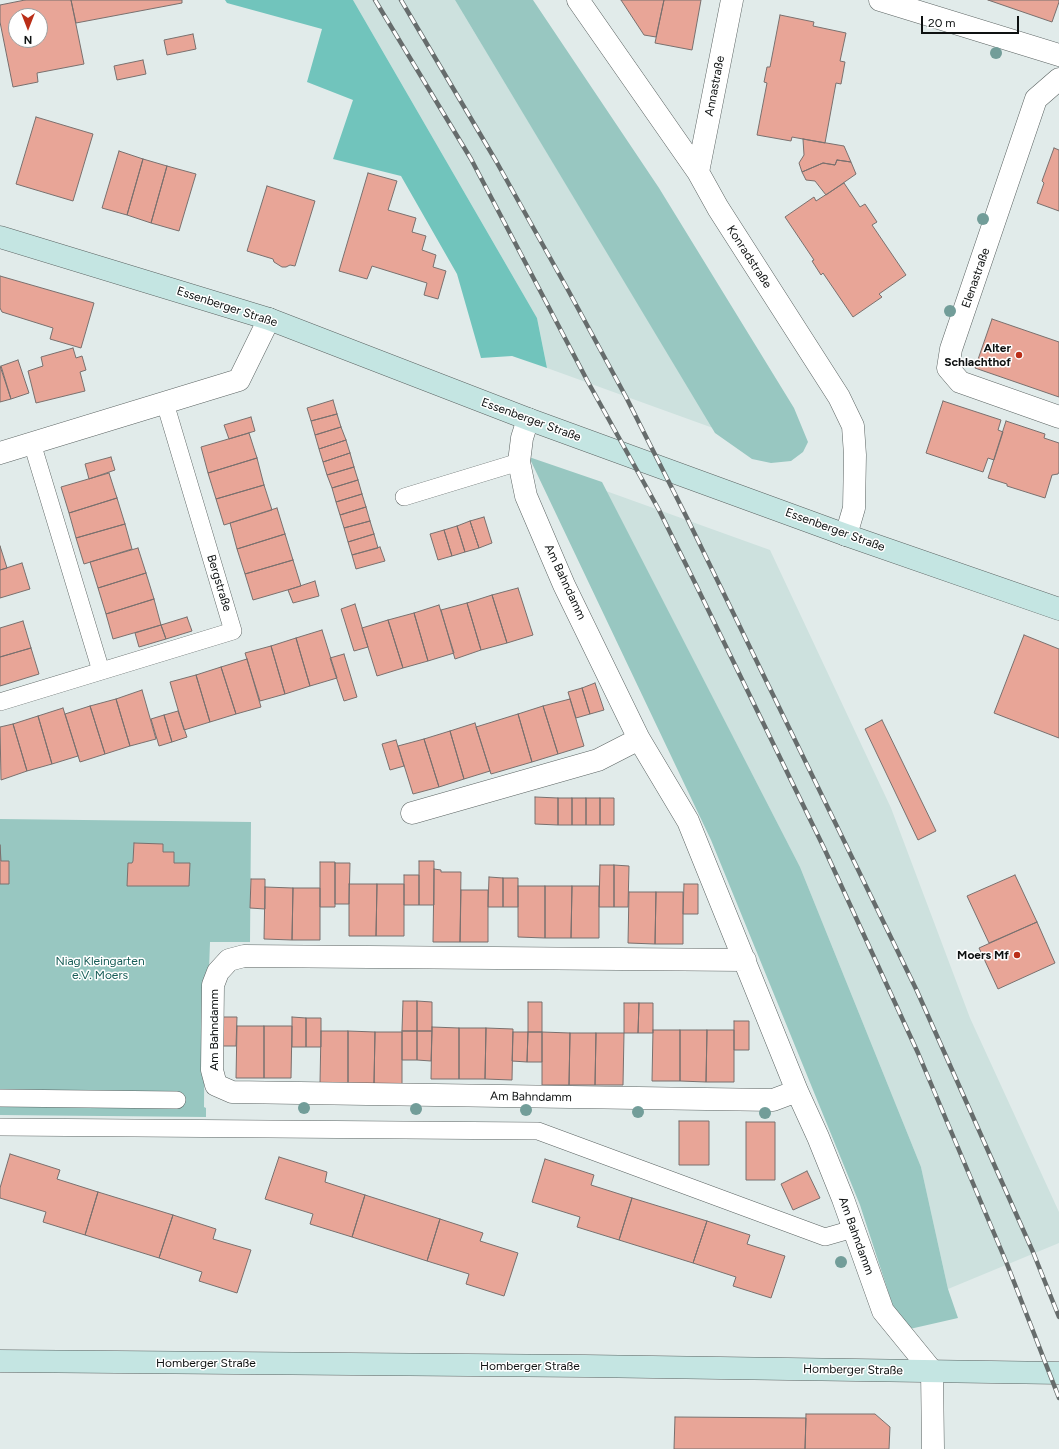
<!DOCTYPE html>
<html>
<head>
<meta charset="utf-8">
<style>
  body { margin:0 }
  #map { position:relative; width:1059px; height:1449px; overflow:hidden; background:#e1ebea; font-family:Figtree,sans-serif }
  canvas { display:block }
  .north { position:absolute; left:8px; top:8px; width:40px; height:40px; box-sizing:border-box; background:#fff; border:1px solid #9fa0a0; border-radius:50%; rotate:180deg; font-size:11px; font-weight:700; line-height:16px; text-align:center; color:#0e1111 }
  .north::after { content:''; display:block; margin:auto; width:14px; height:18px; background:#ba2e18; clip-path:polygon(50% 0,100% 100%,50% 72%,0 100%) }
  .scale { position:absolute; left:921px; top:16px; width:98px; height:18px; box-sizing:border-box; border:2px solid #0e1111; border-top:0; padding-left:5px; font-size:12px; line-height:14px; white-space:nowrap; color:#0e1111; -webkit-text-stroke:3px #fff; paint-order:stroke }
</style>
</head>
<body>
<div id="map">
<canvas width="1059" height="1449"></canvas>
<div class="north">N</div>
<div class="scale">20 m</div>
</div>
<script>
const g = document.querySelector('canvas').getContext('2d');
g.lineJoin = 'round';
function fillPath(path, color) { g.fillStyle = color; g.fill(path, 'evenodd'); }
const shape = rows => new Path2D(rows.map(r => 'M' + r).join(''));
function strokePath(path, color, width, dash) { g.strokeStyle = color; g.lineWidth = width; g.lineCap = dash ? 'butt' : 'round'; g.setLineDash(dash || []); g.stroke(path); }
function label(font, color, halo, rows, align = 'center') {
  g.font = font + ' Figtree,sans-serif'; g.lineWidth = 3; g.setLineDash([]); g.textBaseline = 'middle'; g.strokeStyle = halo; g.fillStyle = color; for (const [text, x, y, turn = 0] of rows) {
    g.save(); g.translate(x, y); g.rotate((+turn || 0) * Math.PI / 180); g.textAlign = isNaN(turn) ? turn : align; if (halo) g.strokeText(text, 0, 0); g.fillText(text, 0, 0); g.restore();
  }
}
const built = shape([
  [353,0,455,0,713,428,547,368,537,318],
  [606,491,770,550,891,808,970,1018,1059,1212,1059,1243,948,1289,921,1167,800,867]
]);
const green = shape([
  [455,0,533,0,659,188,794,408,808,442,803,452,791,461,771,463,752,459,715,433],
  [529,457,602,482,800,867,921,1167,948,1289,958,1318,901,1331,860,1205,711,840],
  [0,819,251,822,250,942,210,942,209,970,205,980,204,1107,206,1108,206,1117,0,1115]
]);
const forest = shape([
  [225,0,353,0,537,318,547,368,512,356,481,358,457,274,401,176,333,159,353,100,307,82,322,29,227,3]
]);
const building = shape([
  [25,0,71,0,84,64,37,73,38,82,13,87,0,22,0,5,25,0],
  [16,16,40,16,40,40,16,40,16,16],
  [71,0,182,0,182,3,76,23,71,0],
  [621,0,664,0,656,37,644,35,621,0],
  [664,0,701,0,692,50,655,43,664,0],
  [988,0,1059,0,1059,2,1052,22,988,0],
  [780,15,814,22,813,26,846,33,840,61,845,62,841,84,836,83,825,143,792,137,791,141,757,135,767,83,764,82,767,67,770,67,780,15],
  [193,34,196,49,167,55,164,40,193,34],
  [143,60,146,74,117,80,114,66,143,60],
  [36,117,93,134,73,201,16,184,36,117],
  [803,139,844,146,851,162,837,160,835,165,823,163,802,172,799,163,804,155,803,139],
  [1054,148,1059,150,1059,211,1037,203,1044,183,1042,181,1054,148],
  [119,151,143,159,127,215,102,208,119,151],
  [143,159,167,166,151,223,127,215,143,159],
  [837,160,851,162,856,174,826,195,815,181,806,180,802,172,823,163,835,165,837,160],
  [167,166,196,174,179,231,151,223,167,166],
  [368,173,397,181,388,210,416,218,412,232,426,236,422,250,436,255,433,267,446,271,438,299,424,295,427,283,372,266,367,279,339,271,368,173],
  [844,183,860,207,865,204,877,222,872,225,906,275,879,294,882,297,853,317,823,273,821,275,812,261,814,260,785,217,814,197,816,201,844,183],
  [267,186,315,201,295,266,290,265,286,267,282,267,274,262,273,259,247,251,267,186],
  [0,276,94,303,81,348,50,339,53,328,2,312,0,308,0,276],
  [992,319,1059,342,1059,397,975,368,992,319],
  [73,348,76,358,82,356,86,370,80,372,85,391,36,403,28,371,43,366,41,357,73,348],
  [18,360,29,393,11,399,1,366,18,360],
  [0,366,11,399,0,402,0,366],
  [333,400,337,414,311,421,307,408,333,400],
  [943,401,1001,420,998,430,1003,432,994,460,988,458,983,472,926,453,943,401],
  [337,414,341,427,315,435,311,421,337,414],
  [251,417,255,431,229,439,224,425,251,417],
  [1006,421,1045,434,1044,438,1059,443,1059,472,1058,474,1052,475,1045,498,1007,486,1007,484,988,478,1006,421],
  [341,427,346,440,319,449,315,435,341,427],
  [249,433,257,458,208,473,201,447,249,433],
  [346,440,350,453,323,462,319,449,346,440],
  [350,453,354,467,327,475,323,462,350,453],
  [111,457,115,470,89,479,85,464,111,457],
  [257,458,264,485,216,499,208,473,257,458],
  [354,467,358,480,332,488,327,475,354,467],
  [109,473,117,498,69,513,61,487,109,473],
  [358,480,362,494,336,502,332,488,358,480],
  [264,485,272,510,224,525,216,499,264,485],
  [362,494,366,507,340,515,336,502,362,494],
  [117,498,125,524,76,538,69,513,117,498],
  [366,507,370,521,344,528,340,515,366,507],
  [277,508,285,534,237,549,230,523,277,508],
  [484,517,492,543,479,548,470,521,484,517],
  [370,521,374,534,348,542,344,528,370,521],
  [470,521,479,548,465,552,457,526,470,521],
  [125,524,132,549,84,564,76,538,125,524],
  [457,526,465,552,452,556,444,530,457,526],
  [444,530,452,556,438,560,430,534,444,530],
  [285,534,293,560,245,574,237,549,285,534],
  [374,534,378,548,352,555,348,542,374,534],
  [0,546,7,568,0,570,0,546],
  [380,547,385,561,356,569,352,555,380,547],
  [138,548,146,573,98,588,90,562,138,548],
  [293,560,301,586,253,600,245,574,293,560],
  [22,563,30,589,0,598,0,570,22,563],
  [146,573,154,599,106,614,98,588,146,573],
  [315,581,319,596,293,603,288,590,315,581],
  [518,588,533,635,507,643,492,595,518,588],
  [492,595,507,643,481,650,467,603,492,595],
  [154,599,161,625,113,639,106,614,154,599],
  [467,603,481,650,455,659,441,610,467,603],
  [355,604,368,647,354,651,341,609,355,604],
  [439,605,454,653,428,661,414,613,439,605],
  [414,613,428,661,403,668,388,620,414,613],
  [187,617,192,631,166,639,161,625,187,617],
  [388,620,403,668,377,676,362,628,388,620],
  [23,621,31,648,0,657,0,628,23,621],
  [161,625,166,639,139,647,135,633,161,625],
  [322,630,337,678,310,686,296,638,322,630],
  [1024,635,1059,649,1059,738,994,713,1024,635],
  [296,638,310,686,285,694,271,646,296,638],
  [271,646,285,694,260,701,245,653,271,646],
  [31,648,39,674,0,686,0,657,31,648],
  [344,654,357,697,344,701,330,658,344,654],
  [247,659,261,707,236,714,221,667,247,659],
  [221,667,236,714,210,722,196,675,221,667],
  [196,675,210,722,184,730,170,682,196,675],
  [595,683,604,710,590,714,582,688,595,683],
  [582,688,590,714,576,718,568,692,582,688],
  [142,690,156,739,130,746,116,699,142,690],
  [116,699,130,746,105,754,90,706,116,699],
  [570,699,584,746,558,754,543,706,570,699],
  [90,706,105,754,80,762,65,714,90,706],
  [543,706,558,754,532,762,518,714,543,706],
  [63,708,78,756,52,764,38,716,63,708],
  [178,711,187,737,172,742,164,715,178,711],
  [518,714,532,762,491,774,476,727,518,714],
  [164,715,172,742,159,746,151,719,164,715],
  [38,716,52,764,27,771,13,724,38,716],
  [882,720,936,831,918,840,865,729,882,720],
  [475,723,490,771,464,779,450,731,475,723],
  [13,724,27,771,1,780,0,727,13,724],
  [450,731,464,779,439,787,424,739,450,731],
  [424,739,439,787,413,794,398,746,424,739],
  [396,740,404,766,390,770,382,744,396,740],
  [535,797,558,798,558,825,535,824,535,797],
  [558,798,572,798,572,825,558,825,558,798],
  [572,798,586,798,586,825,572,825,572,798],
  [586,798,600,798,600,825,586,825,586,798],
  [600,798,614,798,614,825,600,825,600,798],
  [134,843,163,844,163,852,174,852,174,863,190,863,189,886,127,886,128,863,132,863,133,861,134,843],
  [0,845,1,861,9,861,9,884,0,884,0,845],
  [419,861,434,861,434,905,419,905,419,861],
  [320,862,335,862,335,907,320,907,320,862],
  [335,863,350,863,349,904,335,904,335,863],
  [600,865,614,865,614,907,599,907,600,865],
  [614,865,629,866,628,907,614,907,614,865],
  [434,869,441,870,441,872,461,872,460,942,433,942,434,869],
  [404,875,419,875,419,905,404,905,404,875],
  [1015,875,1037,922,989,943,967,896,1015,875],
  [489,877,503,878,503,907,488,907,489,877],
  [503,878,518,878,518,907,503,907,503,878],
  [251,879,265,879,265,909,250,908,251,879],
  [349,884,377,884,376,936,349,936,349,884],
  [377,884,404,884,404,936,376,936,377,884],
  [684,884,698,884,698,914,683,914,684,884],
  [518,886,545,886,545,938,518,937,518,886],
  [545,886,572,886,571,938,545,938,545,886],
  [572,886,599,886,599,938,571,938,572,886],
  [265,887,293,888,292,940,264,939,265,887],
  [293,888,320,888,320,940,292,940,293,888],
  [461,890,488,890,488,942,460,942,461,890],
  [629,892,656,892,655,944,628,943,629,892],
  [656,892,683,892,683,944,655,944,656,892],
  [1037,922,1055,963,998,989,979,948,1037,922],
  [403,1001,417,1001,417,1031,402,1031,403,1001],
  [417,1001,432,1002,432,1031,417,1031,417,1001],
  [528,1002,542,1002,542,1032,528,1032,528,1002],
  [624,1003,639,1003,638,1033,624,1033,624,1003],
  [639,1003,653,1003,653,1033,638,1033,639,1003],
  [222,1017,237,1017,236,1046,222,1046,222,1017],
  [292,1017,306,1018,306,1047,292,1047,292,1017],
  [306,1018,321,1018,321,1047,306,1047,306,1018],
  [734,1021,749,1021,749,1050,734,1050,734,1021],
  [237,1026,264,1026,264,1078,236,1078,237,1026],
  [264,1026,292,1026,291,1078,264,1078,264,1026],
  [432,1027,459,1028,459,1079,431,1079,432,1027],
  [459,1028,486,1028,485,1079,459,1079,459,1028],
  [486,1028,513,1029,512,1080,485,1079,486,1028],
  [653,1030,680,1030,680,1081,652,1081,653,1030],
  [680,1030,707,1030,706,1082,680,1081,680,1030],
  [707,1030,734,1030,734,1082,706,1082,707,1030],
  [321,1031,348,1031,348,1084,320,1083,321,1031],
  [348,1031,375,1032,374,1084,348,1084,348,1031],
  [402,1031,417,1031,417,1060,402,1060,402,1031],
  [417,1031,432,1031,431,1061,417,1060,417,1031],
  [375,1032,402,1032,402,1084,374,1084,375,1032],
  [513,1032,528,1032,527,1062,512,1061,513,1032],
  [528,1032,542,1032,542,1062,527,1062,528,1032],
  [542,1032,570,1033,569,1085,542,1085,542,1032],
  [570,1033,596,1033,595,1085,569,1085,570,1033],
  [596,1033,624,1033,623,1085,595,1085,596,1033],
  [679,1121,709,1121,709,1165,679,1165,679,1121],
  [746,1122,775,1122,775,1180,746,1180,746,1122],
  [10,1154,60,1170,57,1179,98,1192,85,1235,43,1222,46,1212,0,1198,0,1188,10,1154],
  [279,1157,327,1172,325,1182,365,1195,352,1237,310,1224,313,1214,265,1199,279,1157],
  [545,1159,594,1175,591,1185,632,1198,619,1240,577,1227,580,1217,532,1202,545,1159],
  [807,1171,820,1198,793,1210,781,1184,807,1171],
  [98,1192,173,1215,159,1258,85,1235,98,1192],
  [365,1195,440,1219,427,1261,352,1237,365,1195],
  [632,1198,707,1221,693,1263,619,1240,632,1198],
  [173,1215,216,1229,213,1239,251,1250,237,1293,199,1281,202,1272,159,1258,173,1215],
  [440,1219,483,1233,480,1241,518,1253,504,1296,466,1284,469,1274,427,1261,440,1219],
  [707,1221,750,1235,747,1244,785,1256,771,1298,733,1286,736,1277,693,1263,707,1221],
  [806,1414,875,1414,890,1427,889,1449,805,1449,806,1414],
  [675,1417,806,1418,805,1449,674,1449,675,1417]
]);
const lane = shape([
  [32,443,101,671],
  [404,497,519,462],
  [0,702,233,631,165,403],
  [0,1098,177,1100],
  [0,1127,538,1131,825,1237,853,1229]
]);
const street = shape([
  [578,0,698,172,718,208,839,397,853,426,855,455,854,508,846,535],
  [880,0,1059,55],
  [1059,79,1036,99,951,349,948,368,960,382,1059,417],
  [698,172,732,0],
  [528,419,522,438,519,462,526,496,564,585,639,739,688,821,797,1091,818,1137,843,1199,883,1311,932,1371,933,1449],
  [0,453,239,380,269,319],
  [412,813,598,760,639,739],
  [745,960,244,956,229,960,218,972,213,985,212,1070,216,1085,232,1092,773,1100,797,1091]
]);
const secondary = shape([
  [0,237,269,319,528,419,846,535,1059,609],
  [0,1361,585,1366,1059,1373]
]);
const rail = shape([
  [375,0,471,159,588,382,659,510,698,589,824,848,918,1053,1007,1264,1059,1398],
  [401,0,496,161,568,290,626,397,688,520,917,991,1033,1252,1059,1317]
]);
const trees = [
  [996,53],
  [983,219],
  [950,311],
  [304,1108],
  [416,1109],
  [526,1110],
  [638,1112],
  [765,1113],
  [841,1262]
];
const markers = [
  [1019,355,4,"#ba2e18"],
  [1017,955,4,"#ba2e18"]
];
const streetNames = [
  ["Annastraße",715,86,-79],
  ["Konradstraße",749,257,57],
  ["Elenastraße",976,278,-71],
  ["Essenberger Straße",227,307,18],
  ["Essenberger Straße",531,420,20],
  ["Essenberger Straße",835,530,20],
  ["Am Bahndamm",565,582,65],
  ["Bergstraße",219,583,73],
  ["Am Bahndamm",214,1030,-90],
  ["Am Bahndamm",531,1097,1],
  ["Am Bahndamm",856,1236,70],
  ["Homberger Straße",206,1363],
  ["Homberger Straße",530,1366],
  ["Homberger Straße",853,1370,1]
];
const poiNames = [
  ["Alter",1011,348],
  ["Schlachthof",1011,362],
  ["Moers Mf",1009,955]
];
const parkNames = [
  ["Niag Kleingarten",100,961],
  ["e.V. Moers",100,975]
];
fillPath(built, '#cde1de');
fillPath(green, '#98c7c1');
fillPath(forest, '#71c4bc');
fillPath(building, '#e8a597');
strokePath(building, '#79706e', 1);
strokePath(lane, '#5b6362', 18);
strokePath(street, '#5b6362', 23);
strokePath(secondary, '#5b6362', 23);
strokePath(lane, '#fff', 17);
strokePath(street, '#fff', 22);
strokePath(secondary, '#c4e5e2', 22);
strokePath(rail, '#666c6c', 4.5);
strokePath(rail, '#fff', 3, [9]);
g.fillStyle = '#729d99';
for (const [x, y] of trees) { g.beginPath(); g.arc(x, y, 6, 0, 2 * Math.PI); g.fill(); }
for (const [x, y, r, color] of markers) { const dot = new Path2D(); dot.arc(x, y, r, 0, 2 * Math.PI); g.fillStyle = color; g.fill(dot); strokePath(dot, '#fff', 1.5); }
label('12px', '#0e1111', '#fff', streetNames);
label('bold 12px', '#0e1111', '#fff', poiNames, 'right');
label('12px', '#175d57', '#fff', parkNames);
</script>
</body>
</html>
